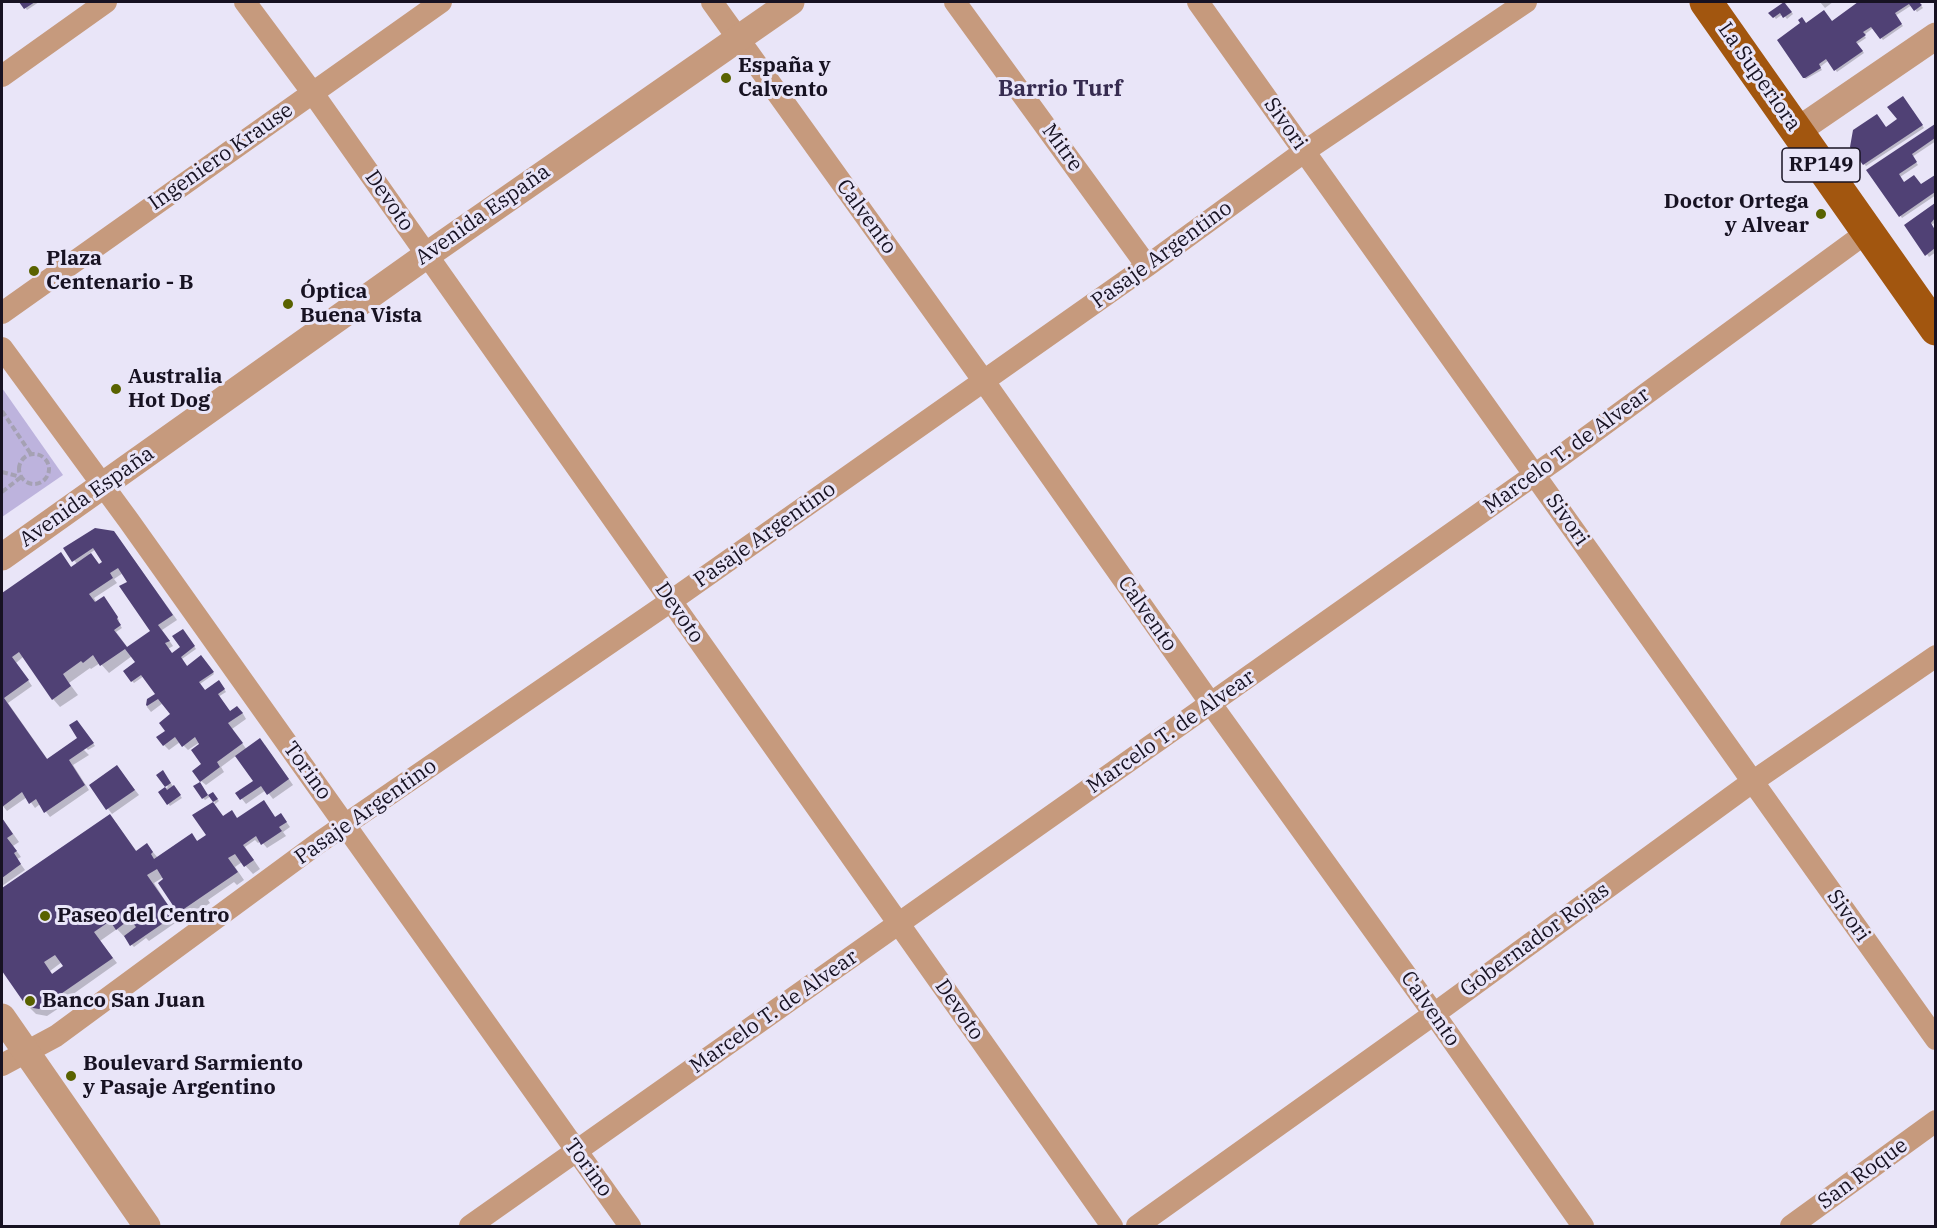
<!DOCTYPE html>
<html>
<head>
<meta charset="utf-8">
<style>
  body { margin:0 }
  #map { position:relative; width:1937px; height:1228px; overflow:hidden; background:#e9e5f8; font-family:"IBM Plex Serif",serif }
  canvas { display:block }
  .frame { position:absolute; inset:0; border:3px solid #171222; pointer-events:none }
</style>
</head>
<body>
<div id="map">
<canvas width="1937" height="1228"></canvas>
<div class="frame"></div>
</div>
<script>
const g = document.querySelector('canvas').getContext('2d');
g.lineJoin = 'round';
function fillPath(path, color) { g.fillStyle = color; g.fill(path, 'evenodd'); }
const shape = rows => new Path2D(rows.map(r => 'M' + r).join(''));
function strokePath(path, color, width, dash) { g.strokeStyle = color; g.lineWidth = width; g.lineCap = dash ? 'butt' : 'round'; g.setLineDash(dash || []); g.stroke(path); }
function label(font, color, halo, rows, align = 'center') {
  g.font = font + ' "IBM Plex Serif",serif'; g.lineWidth = 6; g.setLineDash([]); g.textBaseline = 'middle'; g.strokeStyle = halo; g.fillStyle = color; for (const [text, x, y, turn = 0] of rows) {
    g.save(); g.translate(x, y); g.rotate((+turn || 0) * Math.PI / 180); g.textAlign = isNaN(turn) ? turn : align; if (halo) g.strokeText(text, 0, 0); g.fillText(text, 0, 0); g.restore();
  }
}
const green = shape([
  [2,388,63,475,2,517]
]);
const shadow = shape([
  [21,2,39,2,27,10],
  [1787,2,1789,2,1785,4,1793,14,1787,19,1783,14,1776,19,1771,13],
  [1820,2,1833,2,1825,8],
  [1861,2,1918,2,1923,8,1917,12,1912,5,1895,16,1903,26,1883,40,1873,28,1864,35,1866,38,1857,44,1864,53,1837,72,1829,60,1820,67,1822,70,1806,79,1804,77,1807,25,1832,22],
  [1905,100,1924,128,1866,166,1864,164,1886,129,1899,120],
  [1936,125,1936,141,1912,157,1918,165,1900,177,1904,184,1921,186,1936,176,1936,195,1902,218,1868,171],
  [1936,205,1936,222,1931,225,1936,231,1936,252,1929,257,1906,225],
  [114,532,177,620,162,630,173,646,168,649,172,654,182,647,185,633,196,649,182,659,188,667,203,659,214,674,200,684,206,692,221,684,226,692,218,697,231,712,242,712,246,719,232,729,247,750,265,745,293,785,273,799,266,790,246,804,242,799,237,794,255,781,237,755,221,767,224,772,206,785,201,781,203,764,200,742,188,750,180,742,169,750,164,745,172,715,163,703,151,712,147,707,148,700,157,694,144,676,134,683,132,681,137,663,132,656,109,673,100,663,91,669,90,668,69,683,78,695,60,707,53,699,23,657,16,663,32,686,8,703,48,760,77,740,79,724,95,746,88,750,86,748,82,748,89,755,73,765,89,790,50,817,40,804,35,808,27,797,7,811,2,805,2,595,60,554,72,568,77,564,65,548],
  [96,549,105,562,99,565,89,554],
  [123,573,152,631,128,648,116,632,122,628,118,622,119,620,105,600,97,603,94,598,117,583,114,579],
  [117,767,139,795,112,814,91,786],
  [164,774,182,798,170,806,160,792,168,787,158,775],
  [200,783,208,796,212,793,214,795,219,801,214,805,224,817,237,820,268,807,276,818,285,820,290,827,283,832,286,836,267,848,261,841,258,843,255,840,245,847,260,869,253,874,242,862,235,867,244,880,237,885,234,882,208,900,210,903,187,919,179,912,167,875,154,883,178,921,149,941,146,938,134,947,117,929,100,941,117,963,69,997,71,1000,47,1016,36,1014,28,1006,2,968,2,890,110,816,117,824,137,852,147,845,158,858,192,835,198,842,208,836,194,816,215,803,211,796,205,800,203,798],
  [62,962,65,966,53,975,50,971],
  [2,818,19,842,13,846,21,857,17,859,25,870,2,886]
]);
const building = shape([
  [19,2,35,2,24,9],
  [1784,2,1792,12,1783,18,1780,13,1773,18,1768,13],
  [1858,2,1919,2,1922,5,1914,11,1909,4,1895,13,1902,24,1880,39,1871,27,1863,32,1866,35,1856,42,1863,51,1834,71,1826,59,1819,64,1821,68,1805,78,1803,78,1777,40,1800,23,1798,20,1802,17,1806,23,1824,10,1832,21],
  [1903,96,1923,125,1863,165,1850,147,1853,130,1877,114,1886,127,1897,119,1887,107],
  [1935,124,1935,138,1912,154,1917,162,1899,174,1904,182,1914,175,1921,184,1935,175,1935,192,1899,217,1866,170],
  [1935,203,1935,218,1931,223,1935,230,1935,248,1925,256,1904,225],
  [95,528,114,531,173,615,158,625,170,641,165,643,172,653,180,647,172,636,183,629,195,646,181,657,187,666,201,655,214,672,199,682,205,690,219,680,225,689,218,694,230,711,237,706,243,713,228,723,243,743,217,762,220,767,200,782,192,771,201,764,191,750,199,744,195,737,182,747,175,737,163,746,156,737,165,731,159,723,170,714,158,699,147,706,146,705,147,699,155,694,141,675,131,682,123,671,135,662,125,649,100,666,93,655,83,663,81,661,63,674,71,686,52,700,19,652,12,657,29,680,4,698,47,759,77,738,69,725,77,720,94,743,69,760,85,785,44,813,36,799,29,804,22,792,2,807,2,593,61,552,71,567,91,553,99,564,102,562,93,548,72,562,63,548],
  [118,568,127,582,119,586,150,631,127,647,114,630,121,625,117,619,118,617,104,596,95,602,89,594,113,578,110,573],
  [260,738,289,779,267,795,261,786,240,800,235,793,253,781,235,756],
  [117,765,135,790,106,810,89,785],
  [163,770,171,783,165,787,167,790,174,785,181,795,167,805,158,792,165,787,156,775],
  [200,782,208,795,202,799,193,786],
  [213,792,218,799,213,802,223,816,232,810,237,818,264,800,275,817,281,813,287,822,279,827,282,831,261,845,256,836,243,845,254,860,244,867,235,854,228,858,238,872,178,913,158,883,163,879,157,869,147,875,175,915,130,946,124,936,136,927,130,919,116,930,110,921,94,932,113,958,39,1009,27,1007,2,971,2,888,110,814,136,851,147,843,153,852,151,854,154,859,192,833,197,841,206,835,192,815,213,802,208,795],
  [55,955,63,966,52,974,44,962],
  [2,818,13,834,7,838,17,851,14,853,21,864,2,878]
]);
const path = shape([
  [2,411,31,454],
  '19 469a15 15 0 1 1 30 0a15 15 0 1 1-30 0Z',
  [2,472,21,477],
  [2,492,21,477]
]);
const minor = shape([
  [245,2,312,92,1112,1226],
  [712,2,983,380,1211,704,1434,1014,1583,1226],
  [955,2,1147,266],
  [1198,2,1936,1039],
  [2,76,106,2],
  [2,313,441,2],
  [2,348,129,521,630,1226],
  [2,1065,56,1036,317,844,671,601,1147,266,1305,151,1526,2],
  [470,1226,1557,459,1867,232],
  [1137,1226,1434,1014,1752,782,1936,656],
  [1791,1226,1936,1121]
]);
const tertiary = shape([
  [1797,131,1936,36],
  [2,557,427,255,791,2],
  [2,1017,147,1226]
]);
const primary = shape([
  [1706,2,1936,329]
]);
const markers = [
  [726,78,6,"#596200"],
  [1821,214,6,"#596200"],
  [34,271,6,"#596200"],
  [288,304,6,"#596200"],
  [116,389,6,"#596200"],
  [45,916,6,"#596200"],
  [30,1001,6,"#596200"],
  [71,1076,6,"#596200"]
];
const shields = [
  [1821,165,78]
];
const shieldNames = [
  ["RP149",1821,165]
];
const poiNames = [
  ["España y",738,66],
  ["Calvento",738,90],
  ["Doctor Ortega",1809,202,"right"],
  ["y Alvear",1809,226,"right"],
  ["Plaza",46,259],
  ["Centenario - B",46,283],
  ["Óptica",300,292],
  ["Buena Vista",300,316],
  ["Australia",128,377],
  ["Hot Dog",128,401],
  ["Paseo del Centro",57,916],
  ["Banco San Juan",42,1001],
  ["Boulevard Sarmiento",83,1064],
  ["y Pasaje Argentino",83,1088]
];
const streetNames = [
  ["La Superiora",1759,77,55],
  ["Sivori",1285,124,55],
  ["Mitre",1062,148,54],
  ["Ingeniero Krause",221,157,-35],
  ["Devoto",389,201,55],
  ["Avenida España",483,215,-35],
  ["Calvento",866,217,54],
  ["Pasaje Argentino",1162,255,-36],
  ["Marcelo T. de Alvear",1567,451,-36],
  ["Avenida España",87,497,-35],
  ["Sivori",1567,520,55],
  ["Pasaje Argentino",765,535,-35],
  ["Devoto",679,613,55],
  ["Calvento",1147,614,55],
  ["Marcelo T. de Alvear",1171,732,-35],
  ["Torino",307,771,54],
  ["Pasaje Argentino",366,812,-35],
  ["Sivori",1848,916,55],
  ["Gobernador Rojas",1535,940,-36],
  ["Calvento",1430,1009,55],
  ["Devoto",959,1010,55],
  ["Marcelo T. de Alvear",774,1012,-35],
  ["Torino",588,1168,54],
  ["San Roque",1863,1174,-36]
];
const neighbourhoodNames = [
  ["Barrio Turf",1060,90]
];
fillPath(green, '#bdb3dd');
fillPath(shadow, '#0003');
fillPath(building, '#504175');
strokePath(path, '#a5a1b3', 4, [6, 3]);
strokePath(minor, '#c69a7d', 22);
strokePath(tertiary, '#c69a7d', 27);
strokePath(primary, '#a2560f', 33);
for (const [x, y, r, color] of markers) { const dot = new Path2D(); dot.arc(x, y, r, 0, 2 * Math.PI); g.fillStyle = color; g.fill(dot); strokePath(dot, '#e9e5f8', 2); }
for (const [x, y, w] of shields) { const box = new Path2D(); box.roundRect(x - w / 2, y - 17, w, 34, 4.5); g.fillStyle = '#e9e5f8'; g.fill(box); strokePath(box, '#171222', 1.5); }
label('bold 20px', '#171222', null, shieldNames);
label('bold 21px', '#171222', '#e9e5f8', poiNames, 'left');
label('21px', '#171222', '#e9e5f8', streetNames);
label('bold 22px', '#362b50', '#e9e5f8', neighbourhoodNames);
</script>
</body>
</html>
